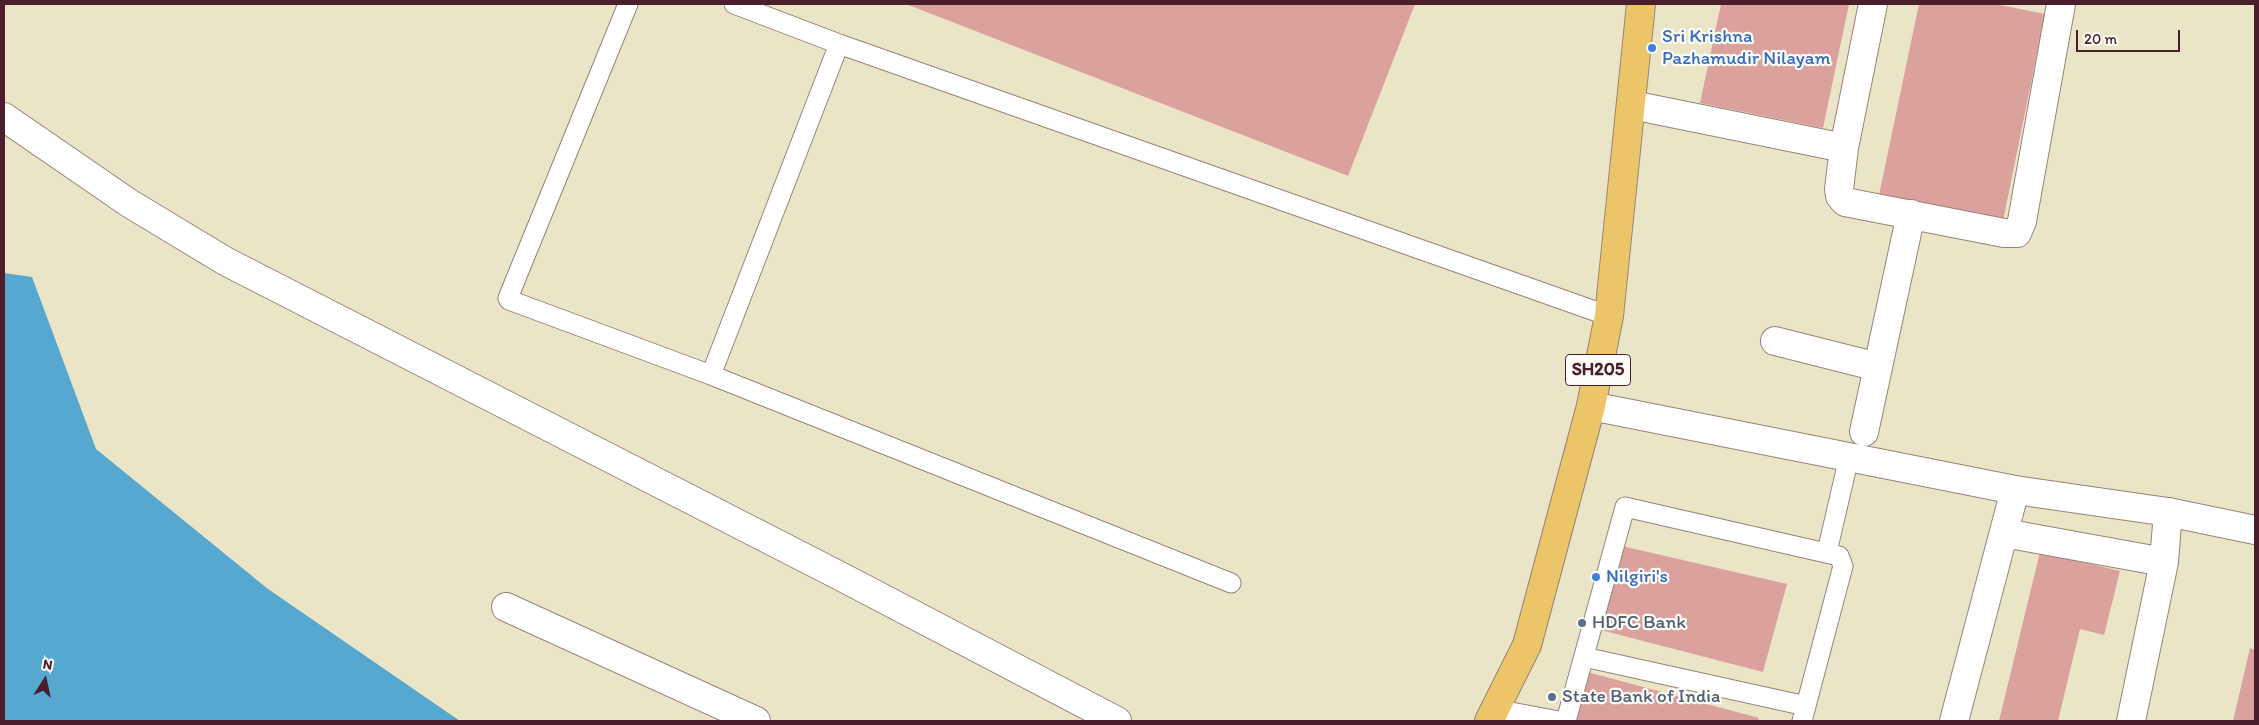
<!DOCTYPE html>
<html>
<head>
<meta charset="utf-8">
<style>
	body { margin:0 }
	#map { position:relative; width:2259px; height:725px; overflow:hidden; background:#ebe5c7; font-family:Itim,sans-serif }
	canvas { display:block }
	.frame { position:absolute; inset:0; border:5px solid #4a1f2b; pointer-events:none }
	.north { position:absolute; left:20px; top:655px; width:50px; height:50px; -webkit-text-stroke:4px #fdfcf7; paint-order:stroke; rotate:10deg; font-size:14px; font-weight:700; line-height:20px; text-align:center; color:#4a1f2b }
	.north::after { content:''; display:block; margin:auto; width:18px; height:22px; background:#4a1f2b; clip-path:polygon(50% 0,100% 100%,50% 72%,0 100%) }
	.scale { position:absolute; left:2076px; top:30px; width:104px; height:22px; box-sizing:border-box; border:2px solid #4a1f2b; border-top:0; padding-left:6px; font-size:15px; line-height:18px; white-space:nowrap; color:#4a1f2b; -webkit-text-stroke:4px #fdfcf7; paint-order:stroke }
</style>
</head>
<body>
<div id="map">
<canvas width="2259" height="725"></canvas>
<div class="frame"></div>
<div class="north">N</div>
<div class="scale">20 m</div>
</div>
<script>
const c = document.querySelector('canvas').getContext('2d');
c.lineJoin = 'round';
function fillPath(path, color) { c.fillStyle = color; c.fill(path, 'evenodd'); }
function stroke(path, color, width, dash) { c.strokeStyle = color; c.lineWidth = width; c.lineCap = dash ? 'butt' : 'round'; c.setLineDash(dash || []); c.stroke(path); }
function write(font, color, halo, rows, align = 'center') {
  c.font = font + ' Itim,sans-serif'; c.lineWidth = 4.5; c.setLineDash([]); c.textBaseline = 'middle'; c.strokeStyle = halo; c.fillStyle = color; for (const [text, x, y, turn = 0] of rows) {
    c.save(); c.translate(x, y); c.rotate((+turn || 0) * Math.PI / 180); c.textAlign = isNaN(turn) ? turn : align; if (halo) c.strokeText(text, 0, 0); c.fillText(text, 0, 0); c.restore();
  }
}
fillPath(new Path2D(`
	M4,273L32,277L96,449L268,589L460,721H4Z`), '#56a8d1');
fillPath(new Path2D(`
	M906,4H1415L1348,176Z
	M1721,4H1849L1823,128L1700,103Z
	M1919,4H1995L2045,14L2002,226L1878,200Z
	M1613,544L1787,584L1763,672L1593,628Z
	M2040,552L2120,571L2104,635L2080,629L2058,721H1999Z
	M2250,648L2255,650V721H2233Z
	M1580,670L1759,718L1758,721H1568Z`), '#daa19d');
const service = new Path2D(`
	M628,4L508,298L509,300L711,375L1231,583
	M734,4L839,44L1609,316
	M711,375L839,44
	M1827,552L1849,457
	M1584,657L1806,706
	M1495,709L1559,721
	M1566,721L1625,507L1839,556L1843,566L1802,721`);
const minor = new Path2D(`
	M1632,105L1844,148L1839,189L1840,196L1845,202L2004,233H2017L2022,221L2061,4
	M4,117L129,203L225,261L840,576L1117,721
	M1844,148L1873,4
	M1775,341L1878,367
	M1864,432L1911,214
	M2004,533L2164,562
	M506,607L756,721
	M1954,721L2015,490
	M2131,721L2164,562L2168,512`);
const tertiary = new Path2D(`
	M1591,406L2015,490L2168,512L2255,530`);
const primary = new Path2D(`
	M1489,721L1527,645L1591,406L1609,316L1641,4`);
stroke(service, '#9a8279', 21);
stroke(minor, '#9a8279', 30);
stroke(tertiary, '#9a8279', 30);
stroke(primary, '#9a8279', 30);
stroke(service, '#fff', 19);
stroke(minor, '#fff', 28);
stroke(tertiary, '#fff', 28);
stroke(primary, '#edc569', 28);
for (const [x, y, r, color] of [
	[1652,48,5,"#3f7fe0"],
	[1596,577,5,"#3f7fe0"],
	[1582,623,5,"#5c6f8a"],
	[1552,697,5,"#5c6f8a"]
]) { const dot = new Path2D(); dot.arc(x, y, r, 0, 2 * Math.PI); c.fillStyle = color; c.fill(dot); stroke(dot, '#fdfcf7', 2); }
for (const [x, y, w] of [
	[1598,370,65]
]) { const box = new Path2D(); box.roundRect(x - w / 2, y - 15.5, w, 31, 4); c.fillStyle = '#fdfcf7'; c.fill(box); stroke(box, '#4a1f2b', 1); }
write('bold 18px', '#4a1f2b', null, [
	["SH205",1598,370]
]);
write('19px', '#366cbe', '#fdfcf7', [
	["Sri Krishna",1662,37],
	["Pazhamudir Nilayam",1662,59],
	["Nilgiri's",1606,577]
], 'left');
write('19px', '#4e5e75', '#fdfcf7', [
	["HDFC Bank",1592,623],
	["State Bank of India",1562,697]
], 'left');
</script>
</body>
</html>
